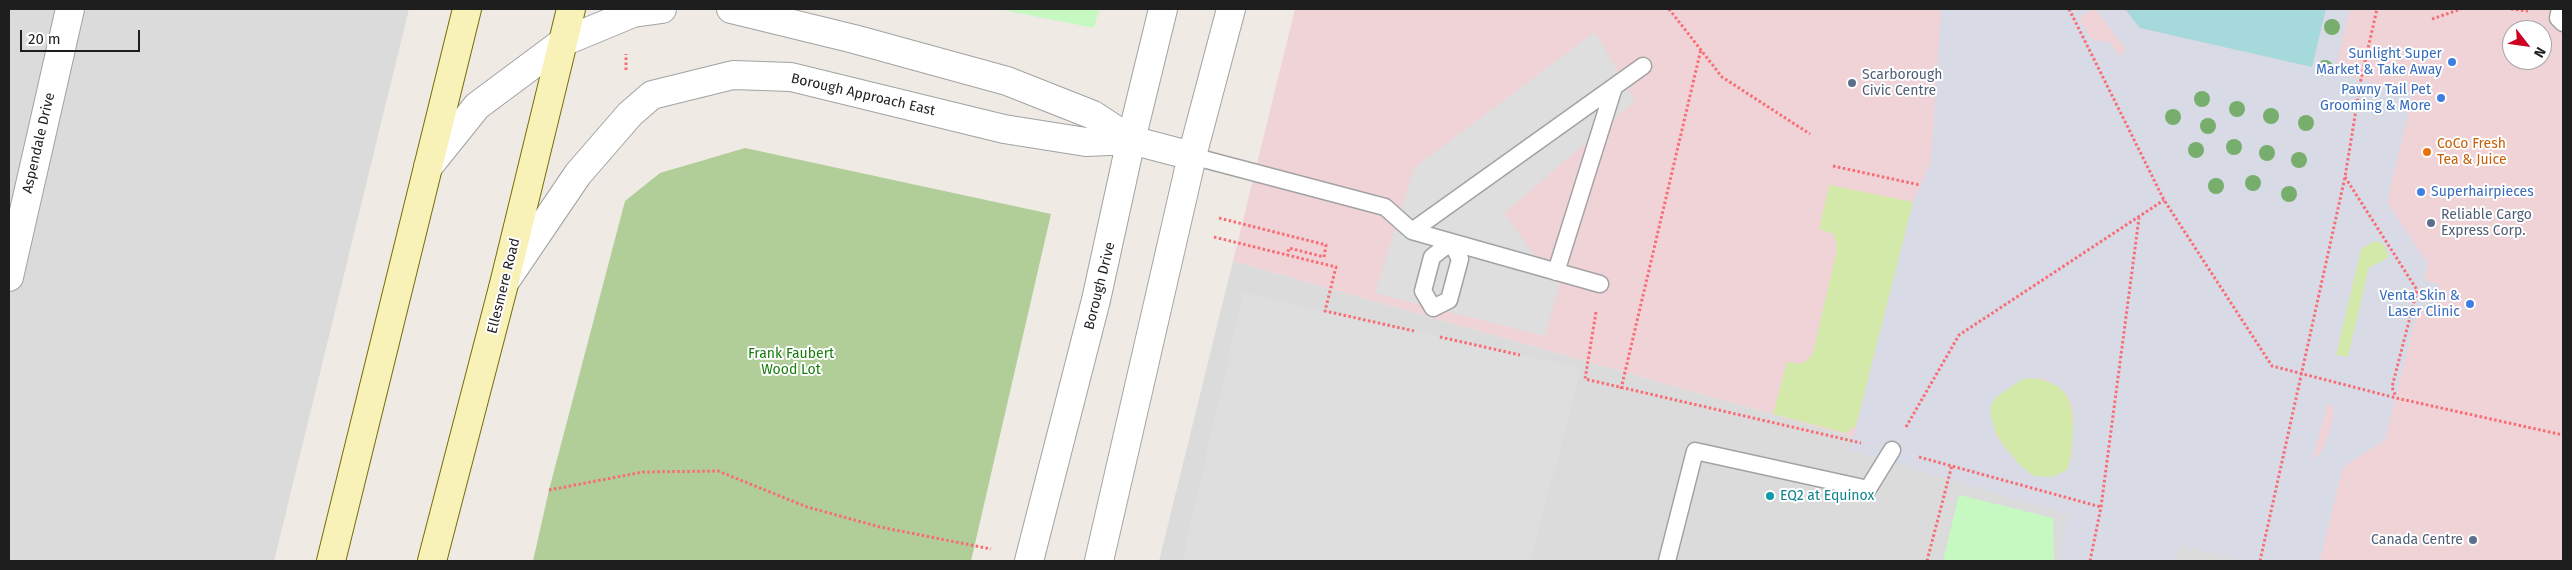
<!DOCTYPE html>
<html>
<head>
<meta charset="utf-8">
<style>
	body { margin:0 }
	#map { position:relative; width:2572px; height:570px; overflow:hidden; background:#efeae4; font-family:"Fira Sans",sans-serif }
	canvas { display:block }
	.frame { position:absolute; inset:0; border:10px solid #1e1e1e; pointer-events:none }
	.north { position:absolute; left:2502px; top:20px; width:50px; height:50px; box-sizing:border-box; background:#fff; border:1px solid #a5a5a5; border-radius:50%; rotate:120deg; font-size:14px; font-weight:700; line-height:20px; text-align:center; color:#1e1e1e }
	.north::after { content:''; display:block; margin:auto; width:18px; height:22px; background:#cb0222; clip-path:polygon(50% 0,100% 100%,50% 72%,0 100%) }
	.scale { position:absolute; left:20px; top:30px; width:120px; height:22px; box-sizing:border-box; border:2px solid #1e1e1e; border-top:0; padding-left:6px; font-size:15px; line-height:18px; white-space:nowrap; color:#1e1e1e; -webkit-text-stroke:4px #fff; paint-order:stroke }
</style>
</head>
<body>
<div id="map">
<canvas width="2572" height="570"></canvas>
<div class="frame"></div>
<div class="north">N</div>
<div class="scale">20 m</div>
</div>
<script>
const c = document.querySelector('canvas').getContext('2d');
c.lineJoin = 'round';
function fillPath(path, color) { c.fillStyle = color; c.fill(path, 'evenodd'); }
function stroke(path, color, width, dash) { c.strokeStyle = color; c.lineWidth = width; c.lineCap = dash ? 'butt' : 'round'; c.setLineDash(dash || []); c.stroke(path); }
function write(font, color, halo, rows, align = 'center') {
  c.font = font + ' "Fira Sans",sans-serif'; c.lineWidth = 4; c.setLineDash([]); c.textBaseline = 'middle'; c.strokeStyle = halo; c.fillStyle = color; for (const [text, x, y, turn = 0] of rows) {
    c.save(); c.translate(x, y); c.rotate((+turn || 0) * Math.PI / 180); c.textAlign = isNaN(turn) ? turn : align; if (halo) c.strokeText(text, 0, 0); c.fillText(text, 0, 0); c.restore();
  }
}
fillPath(new Path2D(`
	M9,9H409L274,561H9Z
	M1233,261L1952,465L2254,561H1159Z`), '#dcdbdb');
fillPath(new Path2D(`
	M1295,9H2563V561H2254L1952,465L1233,261ZM2512,30H2542V60H2512Z`), '#f0d3d7');
fillPath(new Path2D(`
	M1829,185L1913,202L1856,426L1846,433L1773,414L1787,362C1798,365 1807,364 1813,353L1837,249L1834,234L1819,229Z
	M2375,241L2384,244L2390,257L2369,268L2348,357L2336,355L2361,249Z
	M2023,378C2061,378 2074,393 2073,431C2072,445 2072,457 2067,470C2058,475 2045,481 2034,476C2016,469 1985,426 1991,406C1995,393 2012,386 2023,378Z`), '#d3e9aa');
fillPath(new Path2D(`
	M745,148L1051,214L971,561H533L549,490L625,201L660,173Z`), '#b1ce99');
fillPath(new Path2D(`
	M998,9H1099L1094,28Z
	M1959,495L2053,518L2054,561H1943Z`), '#c6f9c1');
fillPath(new Path2D(`
	M1595,32L1635,101L1504,213L1536,257L1566,262L1545,336L1375,293L1414,168Z
	M1243,293L1581,368L1531,561H1182Z`), '#dedede');
fillPath(new Path2D(`
	M1941,9H2093L2079,18L2092,40L2109,42L2119,56L2126,49L2095,9H2125L2140,28L2312,67L2326,9H2350L2335,72L2413,94L2387,202L2428,264L2424,280L2439,284L2438,288L2443,298L2417,314L2385,440L2343,467L2320,561H2244L2180,546L2176,561H2060L2067,514L1850,451L1913,202L1931,162ZM2375,241L2384,244L2389,257L2369,268L2348,357L2336,355L2361,249ZM2042,378L2060,388L2070,399L2074,414L2072,456L2067,470L2054,477L2034,476L2020,465L1995,435L1990,408L1996,397L2023,379ZM2328,403L2333,406V416L2329,433L2321,452L2312,461Z`), '#d8dae5');
fillPath(new Path2D(`
	M2125,9H2326L2312,67L2140,28Z`), '#a5d9dc');
const service = new Path2D(`
	M2560,9L2558,18L2563,23
	M1192,156L1385,207L1412,231L1600,284
	M1412,231L1643,66
	M1451,242L1460,259L1449,300L1433,308L1423,291L1432,257Z
	M1556,272L1614,87
	M1667,561L1695,451L1868,489L1892,450`);
const minor = new Path2D(`
	M9,277L70,9`);
const tertiary = new Path2D(`
	M731,9L854,39L1007,81L1093,115L1131,140
	M428,167L477,106L563,42L633,13L662,9
	M506,280L578,174L630,114L652,95L733,75L791,77L1004,129L1086,142L1131,140L1192,156
	M1029,561L1096,300L1131,140L1163,9
	M1099,561L1192,156L1231,9`);
const secondary = new Path2D(`
	M331,561L467,9
	M432,561L505,280L571,9`);
stroke(service, '#a2a2a2', 19);
stroke(minor, '#a2a2a2', 30);
stroke(tertiary, '#a2a2a2', 30);
stroke(secondary, '#756e06', 30);
stroke(new Path2D(`
	M1669,9L1722,77L1810,134
	M2069,9L2164,200L2272,366L2396,398L2563,435
	M2511,9L2528,11
	M2432,19L2461,9
	M626,70V54
	M1833,166L1920,185
	M2345,177L2417,290L2392,387L2396,397
	M1219,218L1326,245L1324,257L1289,248L1287,255
	M1214,237L1336,267L1325,311L1414,331
	M1596,312L1585,379L1861,443
	M1440,337L1520,355
	M1621,389L1701,49
	M1906,427L1959,335L2164,200
	M1919,457L2101,507
	M549,490L643,472L718,471L807,507L880,527L991,549
	M1927,561L1952,465
	M2090,561L2101,507L2139,218
	M2260,561L2345,177L2361,79L2377,9`), '#f96c74', 3, [2.5, 2.5]);
stroke(service, '#fff', 16);
stroke(minor, '#fff', 28);
stroke(tertiary, '#fff', 28);
stroke(secondary, '#f9f2b8', 28);
c.fillStyle = '#77ae6d';
for (const [x, y] of [
	[2332,27],
	[2325,68],
	[2202,99],
	[2237,109],
	[2271,116],
	[2173,117],
	[2306,123],
	[2208,126],
	[2234,147],
	[2196,150],
	[2267,153],
	[2299,160],
	[2253,183],
	[2216,186],
	[2289,194]
]) { c.beginPath(); c.arc(x, y, 8, 0, 2 * Math.PI); c.fill(); }
for (const [x, y, r, color] of [
	[2452,62,5,"#3f7fe0"],
	[1852,83,5,"#5c6f8a"],
	[2441,98,5,"#3f7fe0"],
	[2427,152,5,"#e8710a"],
	[2421,192,5,"#3f7fe0"],
	[2431,223,5,"#5c6f8a"],
	[2470,304,5,"#3f7fe0"],
	[1770,496,5,"#0f9aa8"],
	[2473,540,5,"#5c6f8a"]
]) { const dot = new Path2D(); dot.arc(x, y, r, 0, 2 * Math.PI); c.fillStyle = color; c.fill(dot); stroke(dot, '#fff', 2); }
write('14px', '#366cbe', '#fff', [
	["Sunlight Super",2442,54],
	["Market & Take Away",2442,70],
	["Pawny Tail Pet",2431,90],
	["Grooming & More",2431,106],
	["Superhairpieces",2431,192,"left"],
	["Venta Skin &",2460,296],
	["Laser Clinic",2460,312]
], 'right');
write('14px', '#4e5e75', '#fff', [
	["Scarborough",1862,75],
	["Civic Centre",1862,91],
	["Reliable Cargo",2441,215],
	["Express Corp.",2441,231],
	["Canada Centre",2463,540,"right"]
], 'left');
write('14px', '#1e1e1e', '#fff', [
	["Borough Approach East",863,95,13],
	["Aspendale Drive",39,143,-77],
	["Ellesmere Road",504,286,-76],
	["Borough Drive",1100,286,-76]
]);
write('14px', '#c56008', '#fff', [
	["CoCo Fresh",2437,144],
	["Tea & Juice",2437,160]
], 'left');
write('14px', '#157c0c', '#fff', [
	["Frank Faubert",791,354],
	["Wood Lot",791,370]
]);
write('14px', '#0d838f', '#fff', [
	["EQ2 at Equinox",1780,496]
], 'left');
</script>
</body>
</html>
